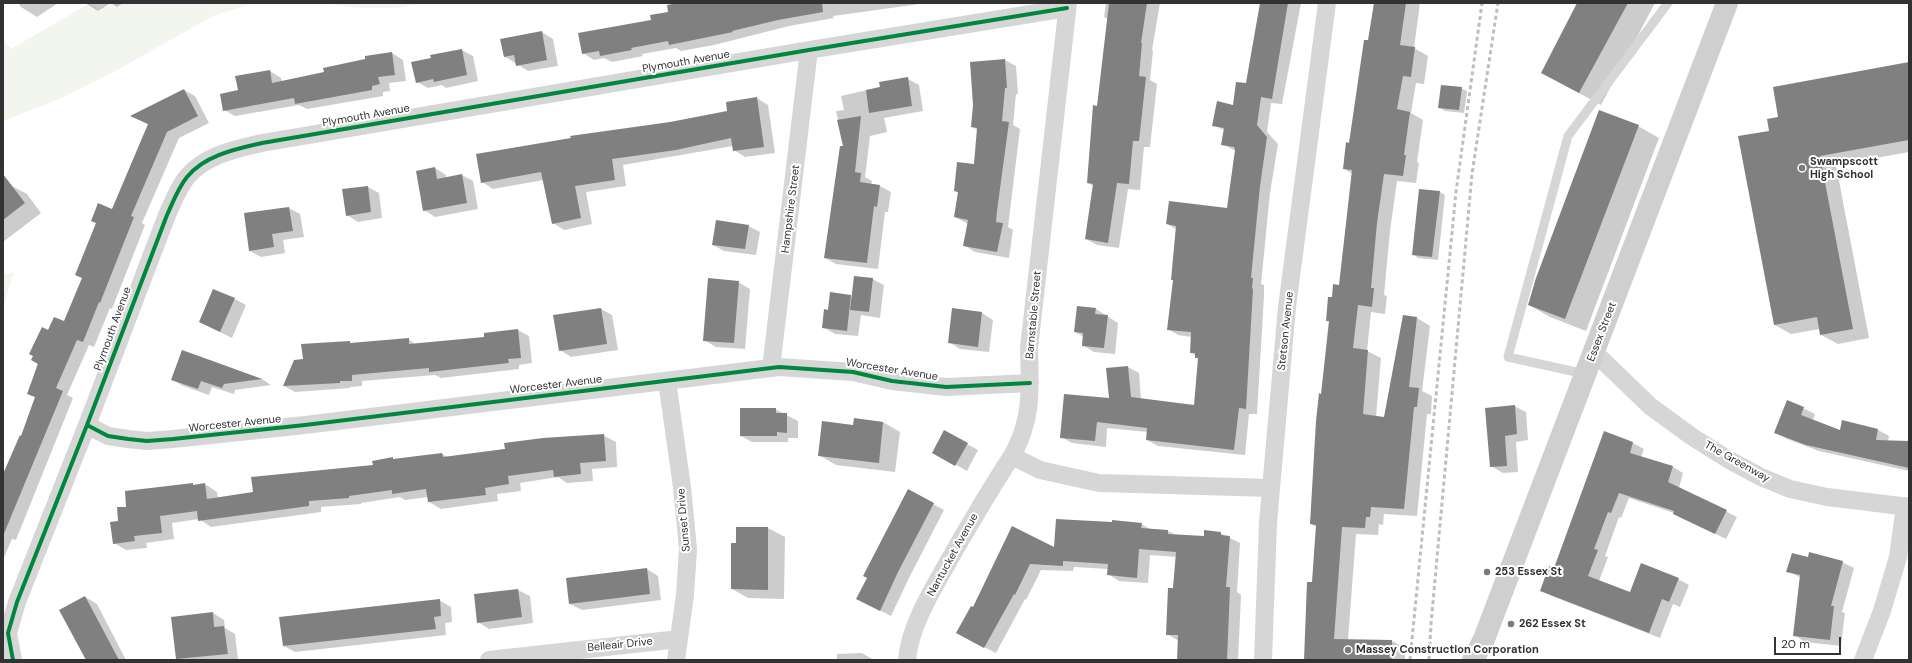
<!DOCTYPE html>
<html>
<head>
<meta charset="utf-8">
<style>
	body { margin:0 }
	#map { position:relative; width:1912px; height:663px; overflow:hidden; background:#fff; font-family:"DM Sans",sans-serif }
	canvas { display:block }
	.frame { position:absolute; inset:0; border:4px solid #323232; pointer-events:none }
	.scale { position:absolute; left:1774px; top:637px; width:67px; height:18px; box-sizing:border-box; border:2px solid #323232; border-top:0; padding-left:5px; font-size:12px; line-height:14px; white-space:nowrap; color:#323232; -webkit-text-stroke:3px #fff; paint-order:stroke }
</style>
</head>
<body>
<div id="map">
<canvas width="1912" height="663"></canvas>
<div class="frame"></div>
<div class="scale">20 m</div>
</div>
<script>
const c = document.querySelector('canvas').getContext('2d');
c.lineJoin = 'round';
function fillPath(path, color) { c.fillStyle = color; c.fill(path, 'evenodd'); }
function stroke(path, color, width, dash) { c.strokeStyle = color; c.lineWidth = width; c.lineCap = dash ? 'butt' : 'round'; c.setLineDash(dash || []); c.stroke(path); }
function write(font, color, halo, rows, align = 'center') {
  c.font = font + ' "DM Sans",sans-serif'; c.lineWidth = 4; c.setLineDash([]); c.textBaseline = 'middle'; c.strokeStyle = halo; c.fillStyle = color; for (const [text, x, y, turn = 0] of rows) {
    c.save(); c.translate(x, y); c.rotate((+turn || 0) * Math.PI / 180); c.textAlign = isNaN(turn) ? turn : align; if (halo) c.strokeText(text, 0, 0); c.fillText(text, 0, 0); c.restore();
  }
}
fillPath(new Path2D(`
	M90,3H93L98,10L107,3H254L213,16L112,73L57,100L3,121V41L4,40L11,49Z
	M320,3H426L396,8H359Z
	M14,272L3,308V275Z`), '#f3f6ee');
fillPath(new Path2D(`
	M18,3H58L37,17L21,7Z
	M85,3H110L98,11Z
	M111,3H123L117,7Z
	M686,3H927L833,16L834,18L789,26L714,45L681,51L676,48L642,54L643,56L612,62L604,58L594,60L583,53L653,21Z
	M1106,3H1160L1152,50L1153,51L1150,80L1157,84L1150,147H1144L1140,190L1128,189L1119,248L1097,245L1086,239L1094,186L1088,183L1108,19L1104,17Z
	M1261,3H1301L1282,104L1271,103L1267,132L1278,144L1270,193L1261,284L1264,285V296L1257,414H1249L1245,455L1158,446L1147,440L1148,432L1107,428L1106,447L1072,443L1061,437L1110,399L1107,369L1128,367L1139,373L1141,399L1195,407L1199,359L1191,352L1192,337L1178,335L1168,329L1174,280H1172L1176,229L1167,224L1228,209L1236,151L1222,144L1225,131L1214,125L1233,106L1246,84Z
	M1374,3H1420L1414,48L1428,56L1424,84L1416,83L1411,113L1423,120L1417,162L1419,163L1416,183L1397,181L1390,231L1384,295L1387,296L1385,314L1371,312L1367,351L1381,358L1376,417L1385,418L1417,318L1430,326L1422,391L1432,396L1431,414H1427L1417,516L1384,514L1383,525L1379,524L1378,535L1356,534L1348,640L1392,641L1405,648V660H1306L1317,527L1311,524L1330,322L1327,321L1333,298L1340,286L1353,174L1344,169L1369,41Z
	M1578,3H1655L1601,105L1564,85Z
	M542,32L553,39L558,66L528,71L504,56Z
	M462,50L473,56L478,81L446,88L442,85L428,88L417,82L432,59Z
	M392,53L403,60L406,81L389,83L390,91L383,92V96L307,109L299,105L235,116L224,110L239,91L270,71L281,78L282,82L325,73Z
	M1005,60L1016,66L1018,94H1016L1013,125L1020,129L1008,227L1013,230L1009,258L975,252L964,245L968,224L955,217L959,193L955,191L974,165L978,130L972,127Z
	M1909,63V152L1836,165L1869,338L1838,344L1821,335L1820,329L1791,334L1775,325L1770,132L1780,118Z
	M908,79L919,85L923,111L884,118L887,132L870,136L865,177L872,181L871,185L880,186L891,192L888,212H885L878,269L836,264L825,258L844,147L836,111L844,110L841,96L881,87Z
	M1461,88L1467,91L1464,113L1445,111L1439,107Z
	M184,90L195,96L209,123L179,138L142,223L145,225L112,309L110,308L94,347L89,345L67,395L73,398L16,540L12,539L4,557L3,476L22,437L36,398L28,393L48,331L65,322L83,278L97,224L92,221L112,210L149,125L132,116Z
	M757,98L768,105L775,153L745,157L734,150L733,146L623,165L626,186L586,192L592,224L564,230L553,223L544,180L493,189L482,182L670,123L728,112Z
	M1638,126L1659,138L1586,331L1550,317L1529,305Z
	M435,168L446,175V178L462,175L473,181L478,209L435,217L424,210Z
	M10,185L27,194L41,213L3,242V190Z
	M368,187L379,193L382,218L358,222L347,215Z
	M1420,190L1440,192L1445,195L1438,260L1418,258L1413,254Z
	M289,208L300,214L304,237L283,240L285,253L261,257L250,251L245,213Z
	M748,226L760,232L756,255L724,251L713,245Z
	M872,279L884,285L880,318L861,315L858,336L835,334L823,327L829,311L831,294L853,297Z
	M738,282L750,289L745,349L716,347L704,340Z
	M235,299L246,305L232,338L200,322Z
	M601,309L612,315L618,350L571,357L560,350L554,316Z
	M1096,309L1118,323L1115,354L1094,352L1083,345L1084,337L1075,332Z
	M953,310L982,313L993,320L989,352L960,349L949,342Z
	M518,330L529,336L532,363L519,365V369L441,378L435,375L362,381V386L350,387V388L295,392L284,386L304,360L349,342L352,344L408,339L417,345L486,338Z
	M182,352L262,379L271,385L235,390L234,394L212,387L209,395L183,386L172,379Z
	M1788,401L1815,414L1813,420L1841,431L1843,421L1878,430L1889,436L1888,441L1909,442V471L1819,451L1787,439L1776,432Z
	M1514,406L1526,412L1528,440L1516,442L1518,472L1503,473L1491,466Z
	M775,409L798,421V438H788V442H752L741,436Z
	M855,419L883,422L900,432L895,472L836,465L819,455L854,426Z
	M945,432L978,450L967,471L933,452Z
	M1604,433L1633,443L1644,449L1641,457L1673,467L1683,473L1679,488L1737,517L1726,539L1685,519L1674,513L1629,498L1621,518L1619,517L1605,556L1608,557L1599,581L1630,593L1678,579L1689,585L1680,607L1673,604L1660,638L1552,596L1541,590L1555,570Z
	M603,435L616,442L617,467L592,469L593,481L567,483L558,477L520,483L521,491L497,494L498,501L441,509L429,502L428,497L405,500L400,497L361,503V504L321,507V512L211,527L199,519L172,523L174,539L146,543L147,548L126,550L114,543L119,522L128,507L192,484L196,486L205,484L217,492L218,498L254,493L374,466L392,459L395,460L442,454L448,457Z
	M933,504L944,510L909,578L891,616L857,599Z
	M1141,524L1152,530L1168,531L1176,535L1205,537L1220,533L1240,543L1237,592L1241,595L1238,660H1178L1179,641L1167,634L1177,557L1150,555L1148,583L1119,581L1108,574V569L1074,567L1073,571L1041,570L1026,600L1025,599L996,653L968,639L973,608L1012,527L1055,548Z
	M737,528H768L785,537L784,599L748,598L732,589Z
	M1809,558L1842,562L1854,568L1842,612L1845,613L1841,646L1805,642L1794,635L1801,578L1788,571Z
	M647,569L658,576L661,600L582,610L570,604Z
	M518,590L530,596L533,623L489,629L478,622L475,595Z
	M85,597L97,604L126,660H87Z
	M439,600L451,607L452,622L445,623L446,635L295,652L284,646Z
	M213,613L224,620L225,628L235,634L238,660L176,659Z
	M862,653L874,660H837V654Z`), '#0003');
fillPath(new Path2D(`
	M678,3H822L823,12L778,20L732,31L733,32L669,45L668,41L631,48L632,50L600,56L599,51L582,54L578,33L651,20L650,15L668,12L667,5Z
	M1109,3H1147L1141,43H1142L1139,76L1146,77L1139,141H1133L1129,184L1117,183L1108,243L1085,239L1093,184L1087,183L1093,105L1097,106Z
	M1260,3H1288L1272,99L1261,97L1257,125L1267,137L1260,186L1251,278H1253L1252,288L1253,289L1246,409L1239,408L1234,450L1146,440L1147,428L1097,422L1095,441L1060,438L1064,394L1109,398L1106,368L1128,366L1131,397L1194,405L1198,358H1195V353H1190L1191,332L1167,330L1173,280H1171L1176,226L1166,224L1169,201L1227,208L1235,150L1234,147L1221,145L1224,128L1212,126L1217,101L1233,105L1236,82L1246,83Z
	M1374,3H1406L1400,45L1415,47L1411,77L1403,76L1397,109L1410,112L1404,155H1406L1403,176L1384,174L1377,223L1371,288H1374L1372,307L1358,305L1353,348L1368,350L1363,414L1384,417L1403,315L1417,317L1409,387L1419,388L1417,407H1414L1404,509L1371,507L1370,517H1366L1365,528L1342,527L1334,639L1392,640V660H1304L1307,582H1312L1316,525L1310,524L1316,421L1319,393L1321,394L1329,321H1326L1328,297H1332L1333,284L1339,285L1352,170L1343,169L1346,142L1349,143L1364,40H1368Z
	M1577,3H1628L1579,93L1541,73Z
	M542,31L547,60L516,66L514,55L504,57L500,39Z
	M462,49L467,75L434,82L433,79L416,83L411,62L431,58L430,55Z
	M392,52L395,75L378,77L380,84L372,86V90L295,104L294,98L223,111L220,94L238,90L235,76L270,70L272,83L324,72L323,68L365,59V56Z
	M1005,59L1007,88H1005L1002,121L1009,122L997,211L996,222L1003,223L997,252L963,246L968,220L954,217L958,192L954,191L957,162L974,164L977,128L971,127L973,105L970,62Z
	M1909,62V140L1820,156L1853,329L1820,335L1817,317L1774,325L1738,136L1769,131L1767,119L1778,117L1773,87Z
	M908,77L912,106L869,113L866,90L880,87L879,82Z
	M1441,85L1462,87L1459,110L1438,108Z
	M184,89L198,116L167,132L131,216L134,217L100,303L99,302L83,342L77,340L56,388L63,391L3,536V474L20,435L21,436L35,397L27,394L38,364L31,360L33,356L29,354L42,327L48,330L54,317L64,321L82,278L75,275L96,223L91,221L98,203L112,209L148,124L130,116Z
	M757,97L764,147L733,151L731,138L676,150L612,159L615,180L575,186L581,218L552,224L541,172L481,183L476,154L571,138L570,136L670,122L727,111L726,102Z
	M1599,110L1639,125L1565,319L1528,305L1536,278Z
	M861,116L855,172L861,173L860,182L880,185L877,207L874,206L867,263L824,258L840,146H843L837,120Z
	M435,167L437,179L462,174L467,203L423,211L416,171Z
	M3,174L25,203L3,220Z
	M368,186L371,212L346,216L342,189Z
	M1419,189L1440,191L1432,257L1412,255Z
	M289,207L293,231L272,234L274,247L249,251L244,213Z
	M716,220L749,225L745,249L712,245Z
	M854,276L873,278L869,312L850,310Z
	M708,278L739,281L734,343L703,341Z
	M213,289L235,298L220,332L199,322Z
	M830,292L851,295L847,331L822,328L824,309L828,310Z
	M1077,306L1096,308L1095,314L1108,315L1104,348L1082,346L1083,333L1074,332Z
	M601,308L607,344L559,351L553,315Z
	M952,308L982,312L978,347L948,343Z
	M518,329L521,358L508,359L509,363L429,372V368L352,375V381H340V383L283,386L294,360L303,359L301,344L350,341V343L409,338V344L484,337V333Z
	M182,350L221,364L262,379L224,384L222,388L201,381L198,389L171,380Z
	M1787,400L1804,407L1801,415L1840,430L1842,420L1878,429L1876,440L1909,441V468L1806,445L1774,433Z
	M1515,405L1517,434L1505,436L1507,466L1490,467L1485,408Z
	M740,408H776V413H787V433L777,432V436H740Z
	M854,418L883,422L879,463L818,456L822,421L853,425Z
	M944,430L968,443L955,466L932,453Z
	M1604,431L1633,442L1630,453L1673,466L1668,482L1727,510L1715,534L1673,514L1674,511L1619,493L1611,513L1608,512L1594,549L1598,550L1588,576L1630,592L1641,563L1679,578L1669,602L1662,599L1649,633L1540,591L1549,566L1554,568Z
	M604,434L606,461L580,463L581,474L554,477L553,470L508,476L509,484L485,488L486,495L428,502L426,489L392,494V490L349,496V498L309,501V506L198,521L197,511L160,516L162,533L134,536L135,541L113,544L110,522L118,521L117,507H126L125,491L193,483V485L205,483L207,499L253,492L251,477L373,465L372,461L393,457V459L442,453L443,457L505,449L504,443L543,438Z
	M908,489L934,503L898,572L880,611L856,599L867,578L863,576Z
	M1056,519L1112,522V520L1142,523L1141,528L1168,530V534L1204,536V530L1221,532V535L1230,536L1226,587H1230L1227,660H1177L1178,635H1166L1168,588H1173L1176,552L1139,549L1137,578L1107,575L1108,564L1063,561V566L1030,564L1015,595L1014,594L984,648L956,633L971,606L973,607L1012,526L1054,547Z
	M736,527H768V590L731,589V543H736Z
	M1809,552L1843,561L1831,606H1834L1830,640L1793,636L1800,575L1786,572L1792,553L1808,557Z
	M647,568L650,594L569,604L566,578Z
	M518,589L522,617L477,623L474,594Z
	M85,596L119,660H86L59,610Z
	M440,599L441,616L434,617L436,629L283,646L279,617Z
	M213,612L214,627L224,626L228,654L176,659L171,617Z`), '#808080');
stroke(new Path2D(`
	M1585,374L1508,357L1568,136L1668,3`), '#d6d6d6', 9);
stroke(new Path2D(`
	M1068,3L1029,348C1030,390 1033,418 1012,456L1040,470L1099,483L1271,488
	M1595,353L1650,406L1691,436L1729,460L1761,477L1790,489L1827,497L1909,507
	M771,368L809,50
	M667,381L682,487L688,549L685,595L676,660
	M87,425L108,436L128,439L147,441L173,439L305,425L779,367L853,372L892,381L946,387L1030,383
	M13,660L8,633L17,602L87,425L167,215C173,202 178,188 187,177C205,155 236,149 262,143L809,50L1067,8
	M489,660L679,639
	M907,660C910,622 938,581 956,548C974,517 992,486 1012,456
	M1263,660L1268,523L1287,307L1327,3
	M1863,660L1882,611L1898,557L1905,506`), '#d6d6d6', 18);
stroke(new Path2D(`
	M1473,660L1484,639L1727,3`), '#cfcfcf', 22);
stroke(new Path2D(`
	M1410,660L1456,192L1482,3
	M1429,660L1431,624L1472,174L1498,3`), '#bebebe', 3, [4, 3]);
stroke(new Path2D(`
	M87,425L108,436L128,439L147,441L173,439L305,425L779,367L853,372L892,381L946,387L1030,383
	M13,660L8,633L17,602L87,425L167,215C173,202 178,188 187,177C205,155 236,149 262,143L809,50L1067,8`), '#00873e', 4);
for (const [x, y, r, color] of [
	[1802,168,4,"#7a7a7a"],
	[1487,572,4,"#7a7a7a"],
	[1511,624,4,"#7a7a7a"],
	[1348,650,4,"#7a7a7a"]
]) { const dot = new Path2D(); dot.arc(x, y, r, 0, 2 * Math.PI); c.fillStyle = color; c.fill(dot); stroke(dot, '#fff', 1.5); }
write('11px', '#323232', '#fff', [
	["Plymouth Avenue",686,62,-10],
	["Plymouth Avenue",366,116,-10],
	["Hampshire Street",791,209,-83],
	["Barnstable Street",1034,315,-85],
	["Plymouth Avenue",113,329,-70],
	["Stetson Avenue",1286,331,-84],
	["Essex Street",1602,332,-69],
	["Worcester Avenue",892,370,9],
	["Worcester Avenue",556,385,-7],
	["Worcester Avenue",235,424,-6],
	["The Greenway",1737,462,29],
	["Sunset Drive",684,520,-95],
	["Nantucket Avenue",953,555,-61],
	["Belleair Drive",620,645,-6]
]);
write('bold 11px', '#323232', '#fff', [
	["Swampscott",1810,162],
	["High School",1810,175],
	["253 Essex St",1495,572],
	["262 Essex St",1519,624],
	["Massey Construction Corporation",1356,650]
], 'left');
</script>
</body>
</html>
